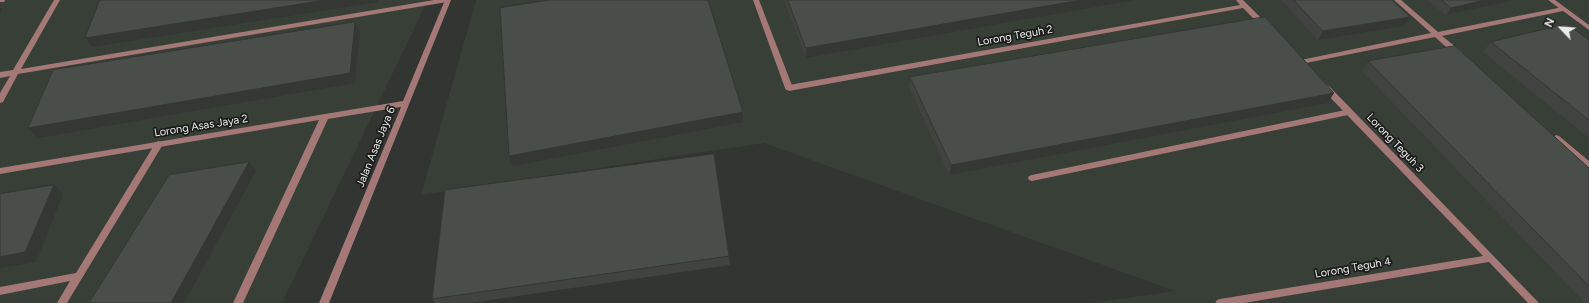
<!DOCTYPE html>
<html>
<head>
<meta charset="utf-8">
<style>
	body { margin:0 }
	#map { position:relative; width:1589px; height:303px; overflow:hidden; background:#323532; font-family:Figtree,sans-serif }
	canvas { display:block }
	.north { position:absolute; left:1541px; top:8px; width:40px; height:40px; -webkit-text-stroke:3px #1b1c1b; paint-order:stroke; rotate:295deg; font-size:11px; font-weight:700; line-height:16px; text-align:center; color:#eceeeb }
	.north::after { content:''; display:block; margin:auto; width:14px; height:18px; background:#eceeeb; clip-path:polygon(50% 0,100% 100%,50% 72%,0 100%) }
</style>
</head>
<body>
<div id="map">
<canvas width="1589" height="303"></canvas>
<div class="north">N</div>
</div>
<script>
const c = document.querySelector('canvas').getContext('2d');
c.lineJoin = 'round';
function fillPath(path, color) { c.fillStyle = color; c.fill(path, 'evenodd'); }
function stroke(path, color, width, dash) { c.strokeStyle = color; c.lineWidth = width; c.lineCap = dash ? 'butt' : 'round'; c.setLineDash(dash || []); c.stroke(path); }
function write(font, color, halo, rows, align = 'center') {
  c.font = font + ' Figtree,sans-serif'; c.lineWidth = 3.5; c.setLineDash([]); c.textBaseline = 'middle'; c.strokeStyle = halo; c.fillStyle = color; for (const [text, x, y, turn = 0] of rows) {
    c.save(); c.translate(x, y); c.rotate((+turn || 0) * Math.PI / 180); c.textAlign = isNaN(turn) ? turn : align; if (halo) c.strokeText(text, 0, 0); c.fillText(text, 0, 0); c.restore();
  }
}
fillPath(new Path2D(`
	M0,0H428L282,303H0Z
	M476,0H1589V303H1091L1175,291L764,143L421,195Z`), '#373f37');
fillPath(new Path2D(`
	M54,0H60L21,69L434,0H450L447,2L18,74L3,102L0,103V93L10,76L0,78V72L13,70Z
	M753,0H759L793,88L792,90H786L785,88Z
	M1394,0H1401L1438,32L1563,7L1566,9L1563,11L1442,36L1461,51L1462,53L1458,55H1455L1435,37L1301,64H1298L1297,62L1301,60L1431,33Z
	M1350,109L1354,112L1353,114L1032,181L1029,180L1028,178L1029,176L1032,175Z
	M1556,135L1559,136L1589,161V169L1586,168L1553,140L1552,138Z
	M159,141L163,144L162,146L67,303H57L70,281L0,295V287L76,273L156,142Z`), '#a37876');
fillPath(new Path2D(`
	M0,0H5L4,2H0Z
	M445,0H451L329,303H319L401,107L328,119L243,303H233L319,120L0,174V168L403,101Z
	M1236,0H1243L1266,23L1267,25L1266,27H1262L1243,8L789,91L785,88L789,85L1240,5Z
	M1548,0H1555L1589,25V30Z
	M1326,85L1329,86L1539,303H1528L1489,262L1244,303H1215L1217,300L1220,299L1483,256L1323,90L1322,88L1323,86Z`), '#a37876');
fillPath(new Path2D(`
	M784,0H1135L806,58Z
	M1281,0H1392L1404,26L1318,40Z
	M1427,0H1514L1446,15Z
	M1589,40V138L1483,52L1491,42Z
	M1368,61L1589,168V303H1585L1362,71Z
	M910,77L1328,103L949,175L909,87Z
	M729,256L730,265L470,303H435L432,299Z`), '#404340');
fillPath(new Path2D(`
	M326,0H378V2L92,47L85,38Z
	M1081,0H1135L806,58V48Z
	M1485,0H1514L1446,15L1451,8Z
	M0,7L2,10L0,14Z
	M1410,17L1404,26L1318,40L1323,31Z
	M355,22L360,32L355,83L38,138L28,128Z
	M1334,93L1328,103L949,175L951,165Z
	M743,112V122L513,166L509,156Z
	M249,162L256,171L184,303H171Z
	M54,185L63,194L36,262L0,268V257Z`), '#343734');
const building = new Path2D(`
	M100,0H326L85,38Z
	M549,0H708L743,112L509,156L500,8Z
	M788,0H1081L806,48Z
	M1294,0H1392L1410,17L1323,31Z
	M1442,0H1485L1451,8Z
	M1265,17L1334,93L951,165L910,77Z
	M355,22L350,73L28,128L53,70Z
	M1567,24L1589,40V120L1491,42Z
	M1455,46L1589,168V286L1368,61Z
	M714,154L729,256L432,299L445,190Z
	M249,162L171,303H89L169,175Z
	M54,185L25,252L0,257V194Z`);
fillPath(building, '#4a4e4a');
stroke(building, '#343734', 1);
write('11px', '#eceeeb', '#1b1c1b', [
	["Lorong Teguh 2",1015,36,-10],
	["Lorong Asas Jaya 2",201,126,-9],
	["Lorong Teguh 3",1395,143,46],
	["Jalan Asas Jaya 6",376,147,-68],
	["Lorong Teguh 4",1353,268,-10]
]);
</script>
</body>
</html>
